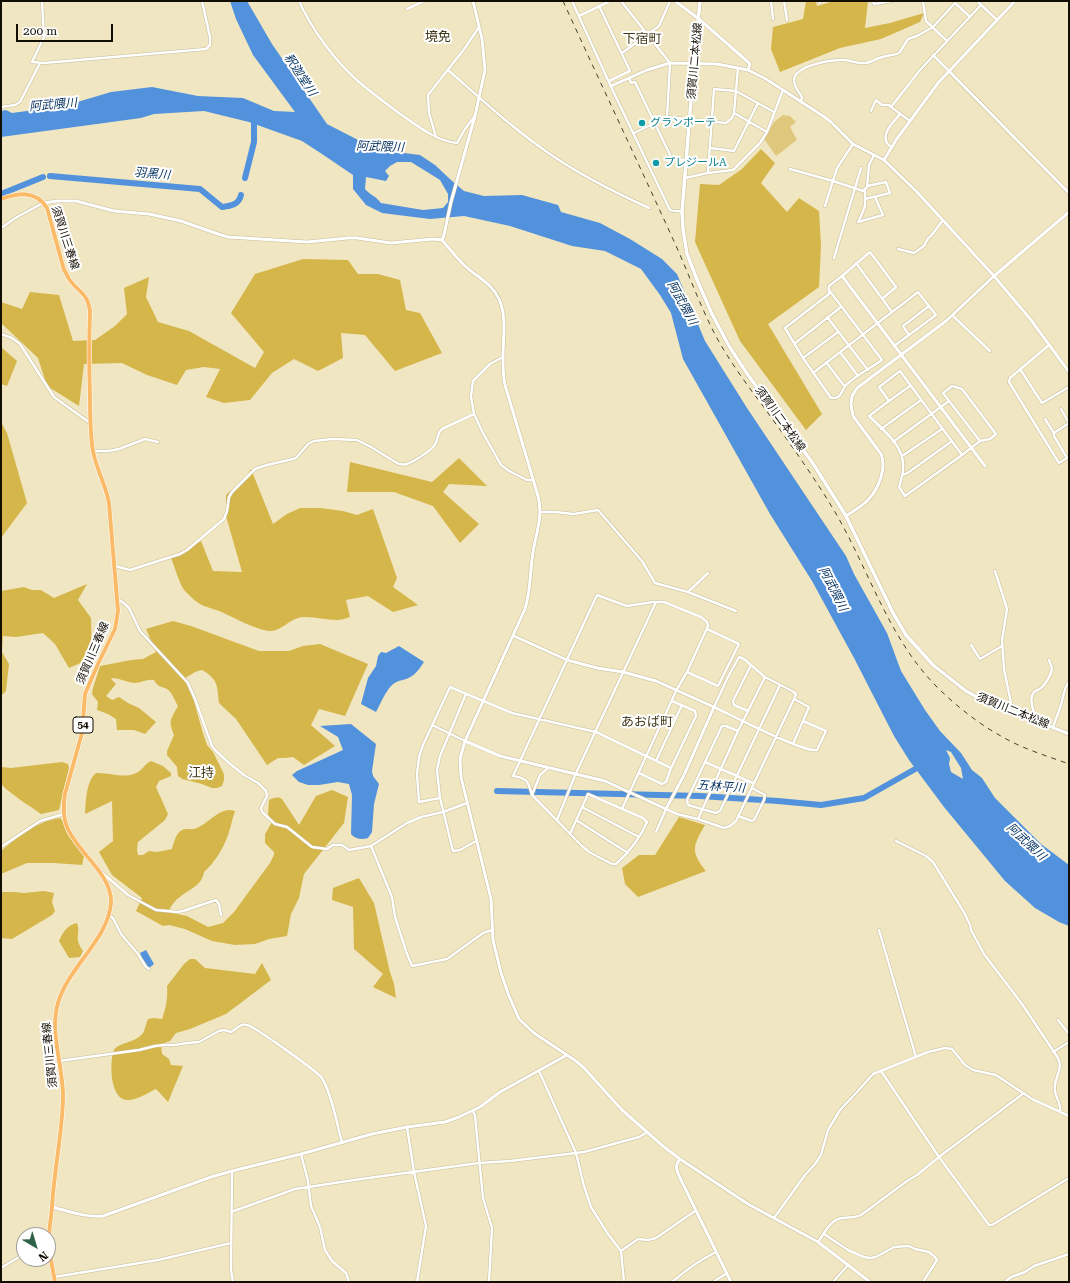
<!DOCTYPE html>
<html>
<head>
<meta charset="utf-8">
<style>
	body { margin:0 }
	#map { position:relative; width:1070px; height:1283px; overflow:hidden; background:#f1e6c2; font-family:"Roboto Serif",serif }
	canvas { display:block }
	.frame { position:absolute; inset:0; border:2px solid #120e03; pointer-events:none }
	.north { position:absolute; left:16px; top:1227px; width:40px; height:40px; box-sizing:border-box; background:#fff; border:1px solid #a09f9a; border-radius:50%; rotate:142deg; font-size:11px; font-weight:700; line-height:16px; text-align:center; color:#120e03 }
	.north::after { content:''; display:block; margin:auto; width:14px; height:18px; background:#2d6248; clip-path:polygon(50% 0,100% 100%,50% 72%,0 100%) }
	.scale { position:absolute; left:16px; top:24px; width:97px; height:18px; box-sizing:border-box; border:2px solid #120e03; border-top:0; padding-left:5px; font-size:12px; line-height:14px; white-space:nowrap; color:#120e03; -webkit-text-stroke:3px #fff; paint-order:stroke }
</style>
</head>
<body>
<div id="map">
<canvas width="1070" height="1283"></canvas>
<div class="frame"></div>
<div class="north">N</div>
<div class="scale">200 m</div>
</div>
<script>
const c = document.querySelector('canvas').getContext('2d');
c.lineJoin = 'round';
function fillPath(path, color) { c.fillStyle = color; c.fill(path, 'evenodd'); }
function stroke(path, color, width, dash) { c.strokeStyle = color; c.lineWidth = width; c.lineCap = dash ? 'butt' : 'round'; c.setLineDash(dash || []); c.stroke(path); }
function write(font, color, halo, rows, align = 'center') {
  c.font = font + ' "Roboto Serif","Noto Sans JP",serif'; c.lineWidth = 4; c.setLineDash([]); c.textBaseline = 'middle'; c.strokeStyle = halo; c.fillStyle = color; for (const [text, x, y, turn = 0] of rows) {
    c.save(); c.translate(x, y); c.rotate((+turn || 0) * Math.PI / 180); c.textAlign = isNaN(turn) ? turn : align; if (halo) c.strokeText(text, 0, 0); c.fillText(text, 0, 0); c.restore();
  }
}
fillPath(new Path2D(`
	M783,115L790,116L796,122L790,127L797,140C789,145 784,151 776,156L764,139L774,122Z`), '#dfc87e');
fillPath(new Path2D(`
	M806,1H816L817,6L834,1H868L865,28L890,23L924,13L920,22L881,39L840,48L780,72L771,49L773,27L803,19Z
	M761,149L775,163L761,183L787,212L799,198L819,211L821,245L819,287L768,324L822,414L806,430L740,341L695,242L700,184L719,185L742,169Z
	M303,259L348,260L358,274H378L400,280L406,310L420,313L442,353L395,371L365,335L341,333L343,358L318,371L294,359L272,373L250,400L224,403L206,397L220,369L204,367L186,370L177,385L147,375L122,363L84,364L79,406L47,386L38,358L1,323V302L22,309L30,292L59,295L73,341L95,340L115,326L127,314L124,288L149,277L146,297L158,322L189,331L255,368L264,352L231,313L255,274Z
	M1,347L17,361L7,386L1,384Z
	M1,422L7,433L27,503L1,538Z
	M459,458L487,486L449,484L443,492L479,524L460,543L433,506L394,492H347L350,462L432,482Z
	M251,469L273,524L287,514L300,508H320L343,511L357,515L373,509L397,578L393,587L418,605L393,612L368,596L346,600L350,617C336,624 319,616 303,617C290,618 282,631 270,631C258,631 231,616 219,611C214,609 209,608 204,606C197,603 191,597 185,591C179,584 175,567 171,558L201,541L213,571L242,572L226,516V495L247,476Z
	M87,584L78,600L91,618L92,658L69,668L55,644L43,633L16,637L3,636L2,652L9,664L6,691L1,696V591L24,587L32,590H41L54,598Z
	M173,621L191,626L259,651H289L303,646L320,644L368,664L345,716L319,709L311,725L335,746L304,765L293,757L285,758H278L267,765L236,719L219,703C217,686 219,680 202,670C195,671 190,675 184,679L194,701L202,730L207,745L213,752L224,774V780L222,786L217,788H212L202,784L182,779L178,776L177,767L167,755V751L174,735C168,720 171,719 178,706C175,701 172,692 167,689C160,686 158,687 154,680C146,679 142,683 134,683C127,682 121,679 113,678L111,679L116,684L106,696L112,700L119,697L128,703L139,708L156,722L145,734L134,730H117L116,719L108,714L97,710L98,702L92,694L93,688L100,666L131,660L143,659L156,652L146,629Z
	M151,761L163,766L171,773V776L159,781L156,787L168,814L165,820L138,842L137,850L138,855H143L149,851L157,852L172,849C174,842 176,833 182,830C186,828 190,830 194,829C208,825 220,805 235,811C232,819 231,827 228,835C223,849 215,862 204,872C202,886 189,889 180,897C175,900 172,905 169,910L172,913L187,916L208,927L223,923L234,912L270,863L274,855V852L265,843V834L272,822L268,814L269,800C274,798 277,796 282,799L299,825L316,796L332,790L348,797L344,823L304,874L299,898L291,914L287,936L269,939L255,944L235,945L212,941L185,929L169,925L163,926L136,911L142,898L112,875L99,852L113,841L112,801L85,814C86,801 86,781 96,773C110,772 125,780 138,772C143,769 145,764 151,761Z
	M62,762L68,764L69,768L59,810L41,814C33,808 4,790 1,783C0,779 1,772 1,767L11,768Z
	M679,817L705,825C693,846 690,851 706,871L638,897L625,884L622,868L639,855H655Z
	M60,818L62,820L68,835L84,856L82,865L54,863H27L1,874V851C18,837 37,821 60,818Z
	M359,878L374,903L390,972L394,984L396,998L373,987L383,974L354,949L353,907L332,900L333,888Z
	M44,891L54,893L52,902L55,911L52,915L12,939L1,938V892H14L24,893Z
	M77,923C80,932 77,934 78,941C79,945 81,948 83,951L80,957L69,958L59,941C63,932 67,925 77,923Z
	M190,959H195L205,968L255,974L262,963L271,980L226,1014L190,1029L176,1033L170,1041L161,1044L162,1054L169,1059L171,1065L183,1066L168,1102L156,1089C147,1093 138,1100 128,1100C110,1101 109,1062 114,1050C119,1042 136,1043 143,1033C145,1030 146,1023 148,1019L154,1018L162,1019C166,1008 168,997 167,986L184,964Z`), '#d5b64a');
fillPath(new Path2D(`
	M230,1H247L272,44L327,124L362,142L377,152L404,153L420,155L435,165L451,180L464,191L484,196L522,195L558,205L561,212L600,223L630,239L662,259L677,274L705,341L747,408L846,556L854,574L887,633L901,671L925,710L940,731L961,753L972,770L982,778L995,798L1041,844L1069,865V926L1059,922L1035,908L1005,881L944,807L909,760L894,736L854,658L812,581L770,514L683,359L671,313L660,295L641,269L605,251L572,246L510,226L464,216L430,219L382,213L366,205L353,189V175L325,156L302,141L249,122L204,111L154,114L141,118L1,137V111L6,110L12,113L64,106L111,92L152,87L198,96L243,98L274,111L295,112L253,55L236,19ZM397,162H411L440,180L448,194V202L443,208L423,210L381,203C376,196 370,195 365,189L366,177L386,181L389,176L385,171L390,166ZM946,750L951,752L961,768L963,779L951,772L949,764L950,758Z
	M399,646L424,662C421,666 417,673 412,676C405,681 399,679 392,685C385,692 381,703 376,712L361,704L368,678L376,666L378,656L381,652L386,653Z
	M351,724L376,744L372,771L373,776L379,784L374,804L372,832L368,838C362,840 355,839 351,834L352,795L349,784L338,782L319,785H308L299,782L292,775L297,771L343,750L338,737L320,726Z
	M146,950L154,964L149,968L143,960L140,953Z`), '#5292dc');
stroke(new Path2D(`
	M50,176L200,189L222,207C230,206 239,205 241,195
	M245,178L254,142V117
	M1,194L43,177
	M497,791L700,796L778,801L821,805L864,798L917,768L923,766`), '#5292dc', 6);
const minor = new Path2D(`
	M42,1L44,37L32,62L44,63L206,49L210,45V37L202,1
	M299,1C312,30 335,61 359,82C373,94 388,105 403,116C419,127 437,141 457,143L465,129L474,117
	M572,1L613,91L670,210C674,212 678,210 682,212
	M621,1L670,63L667,117L634,133
	M771,1L773,19
	M784,1L787,20
	M820,1V2
	M873,1L874,4L892,1
	M923,1L926,21L946,40
	M977,1L997,20
	M599,6L630,71L609,81
	M407,9L424,1
	M579,16L610,1
	M622,53L659,26L670,1
	M933,55L949,71
	M448,70C480,98 512,128 547,152C578,174 614,192 649,208
	M629,78L631,83L635,82L672,159L686,160
	M801,102L802,97C799,92 794,87 794,80C795,65 831,60 843,60C850,60 857,64 865,63C870,63 874,60 879,58C885,56 891,55 897,54L900,52L908,39L917,36L933,27L955,3L969,16
	M1,107L15,105L20,102L40,63
	M871,111L876,100L882,105H889L891,107
	M734,113L767,132
	M667,117L726,123L732,118L734,113L738,68
	M910,121L891,107L920,70L981,5
	M436,137L429,113L428,95L465,48L479,27
	M892,147C890,146 888,145 887,143C881,133 895,120 900,114
	M710,148L734,151L758,103
	M790,169L833,181L863,191L867,187L869,165L874,155
	M708,173L714,89L736,91L774,112
	M685,178L708,173L733,170L760,143L767,132L783,90
	M865,199L890,193L886,182L867,186
	M825,206L837,168L853,144
	M859,221L865,206V190
	M858,222L883,215L875,197
	M1,228L17,217L43,203
	M898,249L914,253L924,246L928,238L931,236L943,220
	M834,258L861,168
	M856,263L892,312
	M829,290L882,360C871,368 856,375 846,385C841,391 842,399 831,398L803,358L785,328L829,294V286L842,276L870,252L896,287L882,299
	M952,315L990,351
	M827,317L868,370
	M1,334L12,338L20,344L54,397L90,423
	M909,335L903,326L929,306
	M794,344L841,307
	M1049,345L1010,378L1009,382L1059,463L1067,458L1054,436V433L1069,423
	M840,352L858,376
	M503,357L490,364L473,381L471,396L474,414L483,433L501,465L509,471L527,480H533
	M803,358L838,332
	M826,362L845,387
	M1020,369L1042,403L1069,387
	M813,373L918,292L936,315L894,346
	M889,401L910,386
	M1061,409L1069,423
	M1045,419L1054,433
	M881,429L921,400
	M893,442L949,401
	M93,451H108L119,449L145,439L158,442
	M962,455L905,496L899,487C901,481 903,475 903,468C905,446 883,430 869,416L889,401L879,387L900,371L962,455L980,441L943,393L952,386L962,389L996,434L990,439L980,441
	M902,456L942,429
	M903,475L909,472L952,441
	M541,512H555L574,514L598,510L642,561L655,583L688,592L736,611
	M115,566L130,570L180,554L187,550L224,519L227,511L229,497L232,492L255,469L267,465L293,459L296,458L308,444L314,441L332,439L357,440L371,447L397,463C400,465 403,465 407,464C413,462 429,452 434,446C438,441 437,433 442,429L474,414
	M995,571L1007,609L1002,640L1004,669L1011,703L1008,710
	M688,592L708,573
	M118,599L125,604L129,608L140,631L188,683L195,699L208,735L212,746L216,751L229,763L244,775L258,783L266,791L267,796L261,808L262,812L275,824L287,827L312,847L327,849L333,845H342L349,850L371,846L407,823L421,817L443,812L467,803
	M971,645L980,659L1002,646
	M687,672L718,686L739,644L707,629
	M466,694L440,756L437,770L440,798L453,851L460,850L476,841
	M748,711L734,705L733,701L751,665
	M1035,721C1036,712 1029,705 1032,696C1033,690 1037,691 1041,688C1045,685 1051,675 1052,669C1052,667 1050,663 1049,660
	M432,725L465,741
	M1053,727L1061,705L1065,689L1069,681
	M738,731L726,726H722L687,800L688,805L716,813L720,811L780,685
	M793,744L803,721
	M656,761L682,705
	M705,762L753,783
	M548,768L540,775L532,795L536,799L582,846L589,852L612,864H616C629,852 640,839 647,822L643,818L588,794L570,834
	M639,773L662,784L666,782L671,768L696,716L695,711L672,701
	M532,795C528,782 528,778 513,776L597,595L627,606L653,602H664L701,617L707,622L708,626L687,672L676,691L622,809
	M440,798L419,802L417,774L419,757L423,745L450,687L512,713L596,732L671,768
	M582,807L639,837
	M738,816L752,821L754,820L764,800L765,795L752,788
	M698,819L738,731L765,677
	M557,820L576,773L656,602
	M576,820L628,853
	M656,832L666,809L677,814L698,819L724,828L730,826L736,821L794,699L796,694L794,692L765,677L744,659L739,657L728,677L714,707C731,715 803,753 817,750L826,731L803,721L809,707L794,699
	M896,841L926,856L933,862L965,914L970,925L971,930L984,954L1022,1004L1058,1058C1064,1070 1053,1078 1055,1090C1055,1098 1062,1104 1060,1112
	M371,846L392,897L395,917L407,954L412,966L447,959L483,933L492,930
	M1,847L40,821L64,814
	M99,870L128,895L156,910L177,912L183,911L216,900L219,904L221,915
	M109,915L113,918L121,934L138,954L146,967L149,969
	M879,930L916,1057
	M1058,1020L1069,1034
	M1053,1052L1069,1042
	M59,1061L139,1050L155,1046L164,1045H175L187,1043L199,1042L219,1031L224,1030L231,1032C237,1029 240,1023 247,1025C254,1026 318,1072 322,1078C332,1095 337,1124 342,1143
	M539,1071L576,1153L584,1186L591,1207L608,1234L621,1251L624,1282
	M881,1071L939,1157L989,1225H992L1069,1178
	M473,1111L475,1116L483,1198L492,1228L489,1282
	M407,1127L414,1172L426,1226L417,1282
	M301,1154L308,1181L311,1206L320,1227L325,1250L332,1261L346,1273L349,1282
	M232,1171L231,1270L233,1282
	M231,1212L295,1189L361,1179L479,1163L510,1161L584,1152L639,1137L648,1132
	M774,1218L805,1175L815,1164L821,1155L828,1130L840,1110L857,1092L873,1074L928,1052L945,1048L952,1049L965,1065L973,1070L996,1075L1032,1099L1069,1116
	M824,1234L848,1250L864,1257L870,1258L876,1257L894,1247L909,1246L915,1249L929,1252L935,1257L937,1260L923,1282
	M818,1242C825,1233 829,1220 842,1218C849,1217 855,1218 861,1215L907,1181L917,1175L939,1157L1024,1093
	M621,1251L638,1239L648,1240L656,1238L695,1211
	M1,1268L24,1254
	M54,1277L158,1260L231,1243
	M672,1282C686,1270 700,1260 716,1252
	M713,1282L727,1273
	M833,1282L848,1265
	M1005,1282L1011,1277L1025,1272L1034,1266L1069,1254`);
const tertiary = new Path2D(`
	M675,1L699,19L748,62L750,64L748,70
	M949,71L1069,193
	M611,86L647,70L670,63L717,64L748,70L766,79L823,116L831,122L853,144L884,160L917,192L994,276L1031,320L1069,372
	M884,160L896,140L938,83L1015,1
	M44,203L57,201H76L114,211L149,214L181,221L218,234L228,237L307,242L348,238H357L391,243L433,239L442,240C449,248 456,257 464,265C476,277 492,283 499,299C507,317 503,338 503,357C503,367 503,376 505,385L538,496C544,520 534,536 532,560C530,577 530,593 525,609L465,741L460,759L461,777L491,899L493,940L501,973L509,996L519,1019L534,1033L576,1061L584,1068L622,1110L664,1147L680,1159L748,1204L818,1242L870,1282
	M442,240L444,235L451,202L475,116L485,70L482,39L473,1
	M842,276L985,466
	M846,516C853,511 861,507 867,501C878,490 887,469 881,454L853,416L851,405L852,396L857,388L946,321L994,276L1069,212
	M465,741L500,756L605,781L666,809L684,775L714,707L656,681L623,672L597,668L567,660L514,636
	M680,1159C674,1166 677,1171 680,1178L731,1282
	M52,1207C68,1211 87,1218 103,1216L211,1177L232,1171L301,1154L372,1134L407,1127L445,1122L459,1117L480,1107L500,1092L567,1055`);
const secondary = new Path2D(`
	M700,1L694,63L682,212L683,229L687,254L698,282L712,314L729,346L748,375L812,462L846,516L893,613L906,635L933,665L966,691L977,697L1069,734`);
const primary = new Path2D(`
	M1,199C18,193 36,190 47,208L64,270C66,272 67,276 69,279C77,291 88,293 90,311C89,339 89,367 90,396C90,414 90,433 93,451C96,469 106,485 109,503L118,611L115,629L98,664L85,694L82,733L65,794C63,806 63,816 67,827C77,852 112,874 111,902C109,939 68,967 58,1003C49,1034 64,1067 63,1099C62,1135 54,1171 52,1207C51,1220 48,1233 49,1246C50,1258 53,1270 55,1282`);
stroke(minor, '#c7bc99', 3.5);
stroke(tertiary, '#c7bc99', 4);
stroke(secondary, '#c7bc99', 4.5);
stroke(primary, '#fff', 5);
stroke(minor, '#fff', 2.5);
stroke(tertiary, '#fff', 3);
stroke(secondary, '#fff', 3.5);
stroke(primary, '#faba68', 4);
stroke(new Path2D(`
	M563,1C599,80 636,158 672,237C688,271 700,307 718,340C731,363 747,385 763,406C788,441 813,475 835,512C869,570 888,637 936,686C958,708 984,728 1012,742C1030,751 1050,757 1069,764`), '#443f2e', 1, [5, 5]);
for (const [x, y, r, color] of [
	[642,123,4,"#0f9aa8"],
	[656,163,4,"#0f9aa8"]
]) { const dot = new Path2D(); dot.arc(x, y, r, 0, 2 * Math.PI); c.fillStyle = color; c.fill(dot); stroke(dot, '#fff', 1.5); }
for (const [x, y, w] of [
	[83,725,20]
]) { const box = new Path2D(); box.roundRect(x - w / 2, y - 8, w, 16, 3); c.fillStyle = '#fff'; c.fill(box); stroke(box, '#120e03', 1); }
write('bold 10px', '#120e03', null, [
	["54",83,725]
]);
write('11px', '#120e03', '#fff', [
	["須賀川二本松線",695,61,-85],
	["須賀川三春線",65,238,72],
	["須賀川二本松線",780,419,54],
	["須賀川三春線",93,653,-67],
	["須賀川二本松線",1013,711,22],
	["須賀川三春線",50,1055,-96]
]);
write('11px', '#0d838f', '#fff', [
	["グランポーテ",650,123],
	["プレジールA",664,163]
], 'left');
write('italic 12px', '#002e5d', '#fff', [
	["釈迦堂川",300,75,56],
	["阿武隈川",53,105,-5],
	["阿武隈川",380,147,2],
	["羽黒川",152,174,5],
	["阿武隈川",682,303,61],
	["阿武隈川",833,589,63],
	["五林平川",721,787,4],
	["阿武隈川",1026,842,43]
]);
write('13px', '#423819', '#fff', [
	["境免",438,37],
	["下宿町",642,39],
	["あおば町",647,722],
	["江持",201,773]
]);
</script>
</body>
</html>
